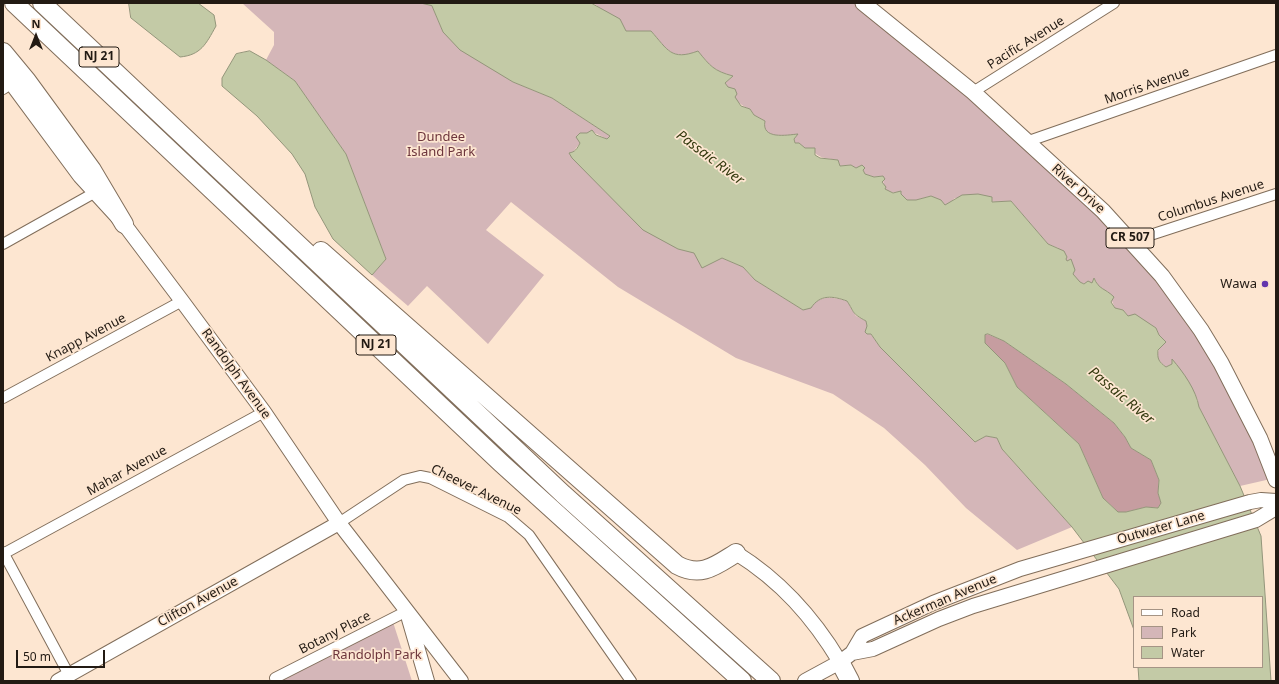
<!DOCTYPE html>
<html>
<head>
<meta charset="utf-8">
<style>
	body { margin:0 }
	#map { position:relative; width:1279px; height:684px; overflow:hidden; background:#fde6d1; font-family:"Noto Sans",sans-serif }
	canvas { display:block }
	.frame { position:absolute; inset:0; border:4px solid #221a13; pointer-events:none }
	.legend { position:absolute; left:1133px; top:596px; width:130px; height:72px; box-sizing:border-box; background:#fde6d1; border:1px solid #a59485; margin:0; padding:5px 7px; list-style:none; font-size:12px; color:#221a13 }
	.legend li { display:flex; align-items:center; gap:8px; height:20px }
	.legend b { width:20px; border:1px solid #a59485 }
	.north { position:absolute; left:16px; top:16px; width:40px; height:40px; -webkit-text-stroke:3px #fde6d1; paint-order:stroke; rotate:0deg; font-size:11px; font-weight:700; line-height:16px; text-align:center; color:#221a13 }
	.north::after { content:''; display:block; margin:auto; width:14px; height:18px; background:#221a13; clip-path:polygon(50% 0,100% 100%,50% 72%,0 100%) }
	.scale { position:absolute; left:16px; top:650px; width:89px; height:18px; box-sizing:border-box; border:2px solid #221a13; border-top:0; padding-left:5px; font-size:12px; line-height:14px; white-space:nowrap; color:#221a13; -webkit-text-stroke:3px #fde6d1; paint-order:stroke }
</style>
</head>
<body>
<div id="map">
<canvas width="1279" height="684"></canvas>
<div class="frame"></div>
<ul class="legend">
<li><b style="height:5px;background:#fff"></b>Road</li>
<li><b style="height:11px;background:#d4b6b8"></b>Park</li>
<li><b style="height:11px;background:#c3caa6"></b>Water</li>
</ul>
<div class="north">N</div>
<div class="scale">50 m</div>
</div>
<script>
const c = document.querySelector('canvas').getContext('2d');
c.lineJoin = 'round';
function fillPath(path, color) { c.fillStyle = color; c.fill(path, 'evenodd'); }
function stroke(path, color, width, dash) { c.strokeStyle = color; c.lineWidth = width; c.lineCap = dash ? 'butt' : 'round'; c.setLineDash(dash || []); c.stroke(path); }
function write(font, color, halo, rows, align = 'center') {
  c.font = font + ' "Noto Sans",sans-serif'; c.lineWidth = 3.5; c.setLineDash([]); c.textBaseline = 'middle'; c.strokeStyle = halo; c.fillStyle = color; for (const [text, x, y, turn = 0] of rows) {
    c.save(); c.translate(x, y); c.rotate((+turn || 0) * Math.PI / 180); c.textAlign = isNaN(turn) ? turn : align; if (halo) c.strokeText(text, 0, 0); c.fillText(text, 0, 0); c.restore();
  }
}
fillPath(new Path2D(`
	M242,3L428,4L432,6L443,32L513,82L552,98L610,136L607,139L593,132L580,143L573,152L569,153L678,249L722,258L743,267L755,280L803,310C820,297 826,295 847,301L856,316L866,321L870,333L880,347L975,442L986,436L997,438L1002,449L1072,527L1017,550L966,508L925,465L884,428L833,394L736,358L618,287L511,202L486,230L544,275L488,344L427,286L408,306L372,275L386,259L346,154L295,81L266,60L274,45V32Z
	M591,3H863L1132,241L1215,352L1275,478L1240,486L1199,407L1197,398L1172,360V364L1166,367C1156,360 1155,353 1163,344L1156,328L1128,316L1123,310L1115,308L1108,292C1098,288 1099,286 1094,278L1092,283C1073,286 1073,274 1071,259L1067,261L1058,248L1048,244L1011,201L996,202L955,198L949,204L945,205L931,196L916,200H907L899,192C882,195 885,186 882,176L874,177L865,174L863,170L854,167L851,165L840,166L838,160C826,158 817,159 812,148L805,149L799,143H795L794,139L797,135C786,135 761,140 765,121L754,115L750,109C737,105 732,94 725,83L733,76C714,71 710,66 698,51C671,61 668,50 651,31H626L596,5Z
	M392,619L412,681H276Z`), '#d4b6b8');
fillPath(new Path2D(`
	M987,334L1004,341L1066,384L1114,423L1125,437L1131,448L1151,460L1159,480L1158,493L1161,503L1158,508L1146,507L1126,512H1118L1103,498L1079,444L1017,387L1005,363L985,343V335Z`), '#c69da0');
const water = new Path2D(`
	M129,3H198L214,15L216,26C206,44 201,55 180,57L131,18Z
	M421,3H591L620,19L626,31H651C668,50 671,61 698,51C710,66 714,71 733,76L725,83L728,87L735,89L737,94L735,97L741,106L750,109L754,115L765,121C761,140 787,135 798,134L794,139L795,143H799L805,148H815V155L820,158L838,160L840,166L851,165L856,168L862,165L865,168L863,170L865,174L874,177L883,176L885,179L882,182L886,187L885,189L893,193L901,191V194L907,200H916L931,196L941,200L945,205L962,195L978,194L992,197V202L1011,201L1048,244L1064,251L1067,257L1066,259L1067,261L1071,259L1075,270L1073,274L1080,282L1084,284L1088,281L1092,283L1094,278C1099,290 1105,288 1114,297L1111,302L1115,308L1123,310L1128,316L1135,314L1156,328L1159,335L1166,342L1158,350C1157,359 1159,362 1166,367L1172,364V359C1184,373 1196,390 1199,407L1240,486L1261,536L1271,681H1139L1138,667H1262V597H1134V630L1119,589L1072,527L1002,449L997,438L986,436L975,442L880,347L871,334H867L865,332L867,326L866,321C851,313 855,313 847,301C833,296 820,294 811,308L803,310L755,280L743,267L722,258L702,268L694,253L678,249L643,230L572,158L569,153C575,152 577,149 580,143L576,137L580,133H587L592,130L596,135L607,139L610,136L552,98L513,82L460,50L443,32L432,6ZM988,334L1004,341L1066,384L1114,423L1125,437L1131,448L1151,460L1159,480L1158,493L1161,503L1158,508L1146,507L1126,512H1118L1103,498L1079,444L1017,387L1005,363L985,343V335Z
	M250,51L266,60L295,81L346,154L386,259L372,275L333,239L315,207L305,174L292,154L257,116L222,86V78L236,54Z`);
fillPath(water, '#c3caa6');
stroke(water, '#93957a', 1);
const street = new Path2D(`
	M3,89L12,83
	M973,92L1114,3
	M1026,142L1276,55
	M1132,241L1276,194
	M3,244L94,193
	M3,398L182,301
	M339,523L404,480L420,476L430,478L508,517L529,535L631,681
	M3,552L69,675
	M3,554L264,412
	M275,678L407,611`);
const secondary = new Path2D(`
	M3,72L80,176L124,224L182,301L264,412L339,523L461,681
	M736,553C781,581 813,617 840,662
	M409,619L427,681
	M852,653L873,649L939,619L973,606L1256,520L1276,508
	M58,681L339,523
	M805,681L840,662L852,653L862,636L933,603L1020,569L1250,502L1261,500L1276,501`);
const primary = new Path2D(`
	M863,3L973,92L1103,211L1162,276L1201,330L1221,363L1260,439L1276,480`);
const highway = new Path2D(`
	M14,3L501,463L742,681
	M42,3L563,494L771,681
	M3,52L27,81L92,170L124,224
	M321,251L677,565C701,578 715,566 736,553
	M840,662L850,681`);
stroke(street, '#816e5b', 12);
stroke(secondary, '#816e5b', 16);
stroke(primary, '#816e5b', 17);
stroke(highway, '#816e5b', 20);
stroke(street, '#fff', 10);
stroke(secondary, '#fff', 14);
stroke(primary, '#fff', 15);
stroke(highway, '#fff', 18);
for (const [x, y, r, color] of [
	[1265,284,4,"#6235ad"]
]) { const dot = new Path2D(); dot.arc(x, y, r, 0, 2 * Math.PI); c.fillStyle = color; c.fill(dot); stroke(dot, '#fde6d1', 1.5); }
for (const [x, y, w] of [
	[99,57,40],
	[1130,238,48],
	[376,345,40]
]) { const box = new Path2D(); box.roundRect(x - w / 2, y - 10, w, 20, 3); c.fillStyle = '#fde6d1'; c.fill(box); stroke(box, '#221a13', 1); }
write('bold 12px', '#221a13', null, [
	["NJ 21",99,57],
	["CR 507",1130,238],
	["NJ 21",376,345]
]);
write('13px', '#221a13', '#fde6d1', [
	["Pacific Avenue",1026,43,-32],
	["Morris Avenue",1147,86,-19],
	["River Drive",1078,189,42],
	["Columbus Avenue",1211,201,-18],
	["Knapp Avenue",86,338,-28],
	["Randolph Avenue",236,374,54],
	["Mahar Avenue",127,471,-29],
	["Cheever Avenue",476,490,26],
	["Outwater Lane",1161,528,-16],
	["Ackerman Avenue",945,600,-23],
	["Clifton Avenue",198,602,-29],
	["Botany Place",335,633,-27]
]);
write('13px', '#6d353c', '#fde6d1', [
	["Dundee",441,137],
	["Island Park",441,152],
	["Randolph Park",377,655]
]);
write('13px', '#221a13', '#fde6d1', [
	["Wawa",1257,284]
], 'right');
write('italic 14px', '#33390e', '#fde6d1', [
	["Passaic River",710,158,37],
	["Passaic River",1121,396,40]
]);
</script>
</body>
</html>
